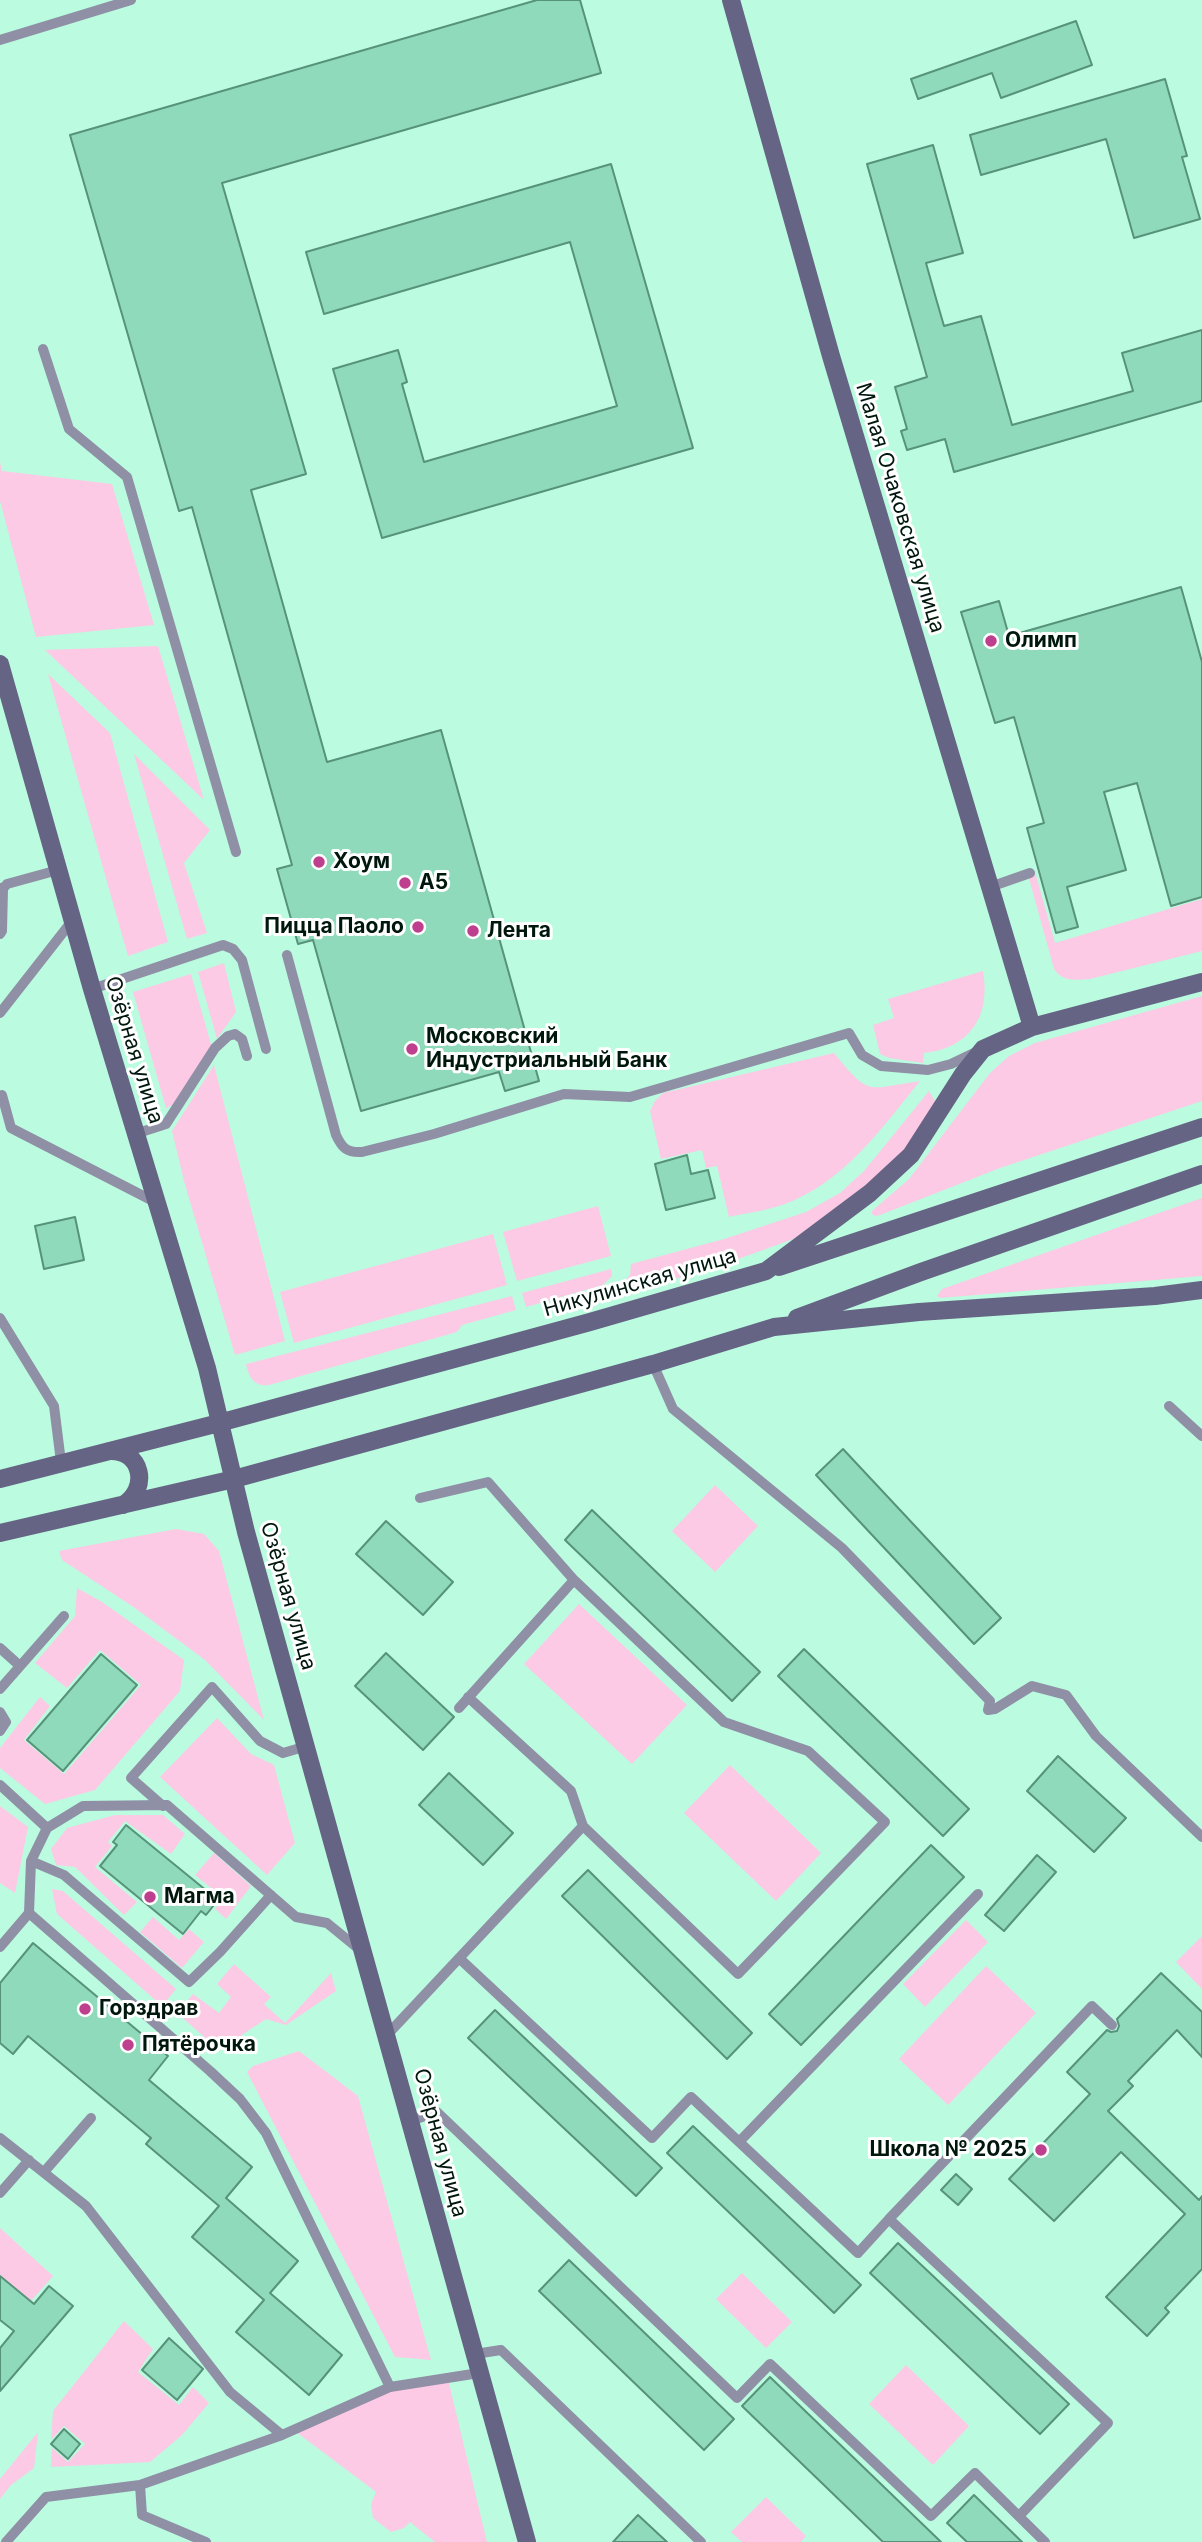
<!DOCTYPE html>
<html>
<head>
<meta charset="utf-8">
<style>
	body { margin:0 }
	canvas { display:block; background:#bbfbdf }
</style>
</head>
<body>
<canvas width="1202" height="2542"></canvas>
<script>
const c = document.querySelector('canvas').getContext('2d');
c.lineJoin = 'round';
function fillPath(path, color) { c.fillStyle = color; c.fill(path, 'evenodd'); }
function stroke(path, color, width, dash) { c.strokeStyle = color; c.lineWidth = width; c.lineCap = dash ? 'butt' : 'round'; c.setLineDash(dash || []); c.stroke(path); }
function write(font, color, halo, rows, align = 'center') {
  c.font = font + ' Inter,sans-serif'; c.lineWidth = 6; c.setLineDash([]); c.textBaseline = 'middle'; c.strokeStyle = halo; c.fillStyle = color; for (const [text, x, y, turn = 0] of rows) {
    c.save(); c.translate(x, y); c.rotate((+turn || 0) * Math.PI / 180); c.textAlign = isNaN(turn) ? turn : align; if (halo) c.strokeText(text, 0, 0); c.fillText(text, 0, 0); c.restore();
  }
}
fillPath(new Path2D(`
	M0,462L2,471L112,484L154,625L36,637L0,501Z
	M158,646L204,800L45,650Z
	M48,674L110,733L168,942L128,956Z
	M134,754L210,830L184,863L207,933L187,939Z
	M1035,872L1055,943L1202,899V951L1090,979C1075,980 1063,982 1054,969L1028,875Z
	M224,963L236,1012L217,1039L198,972Z
	M983,971C991,1016 970,1048 924,1053L923,1063L889,1058L880,1054L873,1025L894,1018L888,999Z
	M191,974L212,1048L175,1104L166,1108L133,992Z
	M1202,996V1101L1000,1168L880,1215L875,1216L872,1214V1211L909,1179L990,1073L1009,1056L1035,1043Z
	M834,1053C870,1097 866,1089 920,1081C881,1129 843,1184 782,1205C765,1211 746,1213 729,1217L717,1166L706,1168L702,1150L661,1159L650,1111L655,1101L663,1093Z
	M214,1065L285,1341L235,1355L184,1181L172,1131Z
	M929,1091L936,1103L929,1127L821,1229L716,1267L608,1298L630,1275L631,1264L724,1239L806,1212L840,1193L864,1171Z
	M1202,1198V1276L940,1298L937,1296L942,1289Z
	M598,1206L611,1256L517,1281L503,1232Z
	M493,1234L507,1285L294,1343L280,1292Z
	M611,1269L612,1276L603,1285L526,1307L522,1293Z
	M512,1296L516,1310L462,1325L457,1332L269,1385C254,1387 249,1377 246,1364Z
	M715,1485L758,1526L715,1572L672,1531Z
	M176,1529L204,1534L219,1551L264,1720L205,1660L135,1608L62,1560L59,1551Z
	M77,1588L102,1602L184,1660L180,1691L95,1790L45,1804L0,1768V1748L40,1697L50,1706L24,1740L64,1774L141,1685L100,1650L67,1688L35,1663L75,1616Z
	M579,1604L687,1705L632,1764L524,1664Z
	M217,1718L251,1754L274,1765L295,1843L267,1875L160,1777Z
	M730,1765L821,1853L776,1901L684,1813Z
	M0,1806L28,1827L15,1893L0,1883Z
	M115,1815H163L185,1834L171,1854L125,1821L108,1842L112,1846L95,1867L137,1902L124,1915L75,1867L56,1865L51,1849L67,1828Z
	M214,1853L251,1886L226,1919L215,1909L223,1898L195,1875Z
	M52,1889L63,1891L176,1989L162,2006L57,1914Z
	M153,1917L179,1940L189,1929L204,1942L182,1968L140,1932Z
	M966,1920L988,1942L925,2007L903,1984Z
	M1202,1936V1989L1176,1962Z
	M234,1964L271,1997L264,2004L285,2023L331,1973L336,1991L286,2025L266,2019L219,2050L177,2013L193,1994L219,2013L231,1997L217,1984Z
	M986,1966L1036,2013L948,2105L899,2059Z
	M299,2051L358,2096L431,2360L395,2357L247,2072L253,2066Z
	M0,2228L53,2276L31,2301L0,2276Z
	M742,2273L792,2322L766,2348L716,2299Z
	M124,2321L153,2349L138,2372L179,2405L193,2387L209,2403L182,2435L150,2462L51,2467L52,2448L68,2462L85,2444L64,2426L51,2440L53,2411Z
	M906,2365L969,2426L933,2465L869,2404Z
	M448,2379L487,2542H435L410,2522L404,2528L391,2532L373,2518L371,2504L376,2492L292,2429L390,2387Z
	M38,2432L34,2468L11,2485L0,2499V2479Z
	M766,2497L806,2536L801,2542H742L731,2532Z`), '#fdcae5');
const building = new Path2D(`
	M537,0H580L601,73L222,183L306,474L251,490L327,762L441,730L539,1081L505,1091L499,1072L361,1111L313,940L298,944L277,869L292,865L192,507L179,511L70,135Z
	M1076,21L1092,65L1001,98L992,73L918,99L911,79Z
	M1165,79L1187,156L1182,157L1200,219L1134,238L1106,139L981,175L970,135Z
	M933,145L963,253L926,263L935,295L944,326L981,316L1012,425L1133,391L1122,353L1202,330V401L954,472L945,439L907,450L901,431L907,429L895,387L927,377L867,164Z
	M611,164L693,448L382,538L333,369L398,350L407,382L402,384L424,462L617,406L570,242L324,314L306,252Z
	M1181,587L1202,662V897L1171,906L1137,783L1104,792L1126,870L1067,887L1078,927L1056,933L1027,828L1044,823L1014,717L995,723L961,612L999,601L1009,636Z
	M687,1155L691,1174L708,1170L715,1198L666,1210L655,1164Z
	M75,1217L84,1260L44,1269L35,1226Z
	M843,1449L1001,1618L974,1644L816,1475Z
	M592,1510L760,1672L732,1701L565,1540Z
	M386,1521L453,1582L423,1615L356,1554Z
	M804,1649L969,1809L943,1836L778,1676Z
	M386,1653L454,1717L423,1750L355,1686Z
	M101,1654L137,1685L63,1771L27,1740Z
	M1058,1756L1126,1818L1094,1852L1027,1791Z
	M449,1773L513,1833L483,1865L419,1805Z
	M126,1825L218,1900L206,1915L201,1911L183,1934L100,1866L117,1845L113,1842Z
	M931,1845L964,1877L801,2045L769,2014Z
	M1037,1855L1056,1872L1004,1931L985,1915Z
	M588,1870L752,2033L727,2059L562,1896Z
	M33,1943L168,2056L149,2080L252,2167L226,2198L298,2261L270,2293L342,2355L309,2395L236,2332L264,2300L192,2237L219,2206L146,2144L151,2138L28,2036L13,2054L0,2043V1983Z
	M1161,1973L1202,2012V2057L1177,2030L1128,2081L1133,2086L1108,2111L1199,2200L1202,2196V2269L1165,2308L1169,2312L1147,2336L1106,2297L1185,2214L1121,2152L1054,2221L1009,2179L1090,2094L1067,2072L1107,2030L1111,2032L1117,2031L1119,2026L1117,2019Z
	M495,2010L662,2168L636,2196L468,2038Z
	M693,2126L861,2285L834,2313L667,2153Z
	M956,2174L972,2189L958,2205L941,2190Z
	M898,2243L1069,2404L1040,2434L870,2273Z
	M569,2260L734,2419L704,2450L539,2291Z
	M0,2276L34,2304L49,2286L73,2306L0,2391V2348L14,2331L0,2320Z
	M169,2338L203,2369L177,2400L142,2370Z
	M770,2377L941,2542H883L742,2406Z
	M64,2429L80,2444L68,2459L51,2444Z
	M974,2495L1022,2542H967L947,2523Z
	M638,2515L667,2542H613Z`);
fillPath(building, '#8fdabb');
stroke(building, '#57937a', 2);
stroke(new Path2D(`
	M0,40L131,0
	M43,349L69,429L127,477L236,852
	M990,887L1030,873
	M0,892L7,884L58,870
	M0,934L2,931L3,889L1,888
	M287,955L336,1135C342,1148 347,1153 362,1152L434,1134L564,1094L630,1097L849,1033L862,1055L881,1066L928,1070L951,1064L976,1052
	M92,989L223,945L233,949L242,960L266,1049
	M0,1013L72,921
	M2,1095L11,1128L157,1203
	M135,1134L166,1124L215,1048L228,1036L235,1034L242,1039L247,1056
	M0,1318L54,1406L61,1462
	M653,1364L673,1409L842,1548L990,1701L988,1710L995,1709L1032,1686L1066,1695L1096,1736L1202,1837
	M1169,1406L1202,1436
	M420,1498L488,1482L574,1580L459,1708
	M0,1648L20,1666
	M0,1689L64,1616
	M468,1697L571,1791L583,1826L738,1974L885,1822L808,1751L724,1722L574,1580
	M0,1712L6,1722L0,1731
	M0,1785L47,1828L31,1861L29,1913L0,1947
	M163,1806L131,1778L212,1687L260,1741L283,1753L307,1746
	M47,1828L83,1806L167,1805L296,1917L327,1923L360,1950
	M31,1861L64,1875L189,1982L220,1952L271,1895
	M29,1913L210,2071L240,2099L266,2133L390,2387
	M459,1958L652,2138L691,2097L858,2253L889,2219L1108,2423L1019,2516
	M387,2035L583,1826
	M410,2121L437,2112L737,2398L770,2364L931,2516L975,2473L1045,2542
	M0,2138L86,2206L230,2392L282,2435
	M739,2142L978,1894
	M44,2172L91,2118
	M0,2193L29,2160
	M889,2219L1092,2006L1112,2025
	M475,2354L501,2350L701,2542
	M140,2485L142,2515L206,2542
	M6,2542L46,2497L140,2485L282,2435L390,2387L479,2373`), '#8f8fa6', 10);
stroke(new Path2D(`
	M731,0L831,356L1032,1027
	M0,664L92,989L207,1368L246,1532L527,2542
	M779,1267L1202,1127
	M797,1318L921,1272L1202,1174
	M109,1451C142,1449 150,1489 123,1505
	M0,1479L219,1423L590,1322L766,1271L870,1193L911,1155L963,1074L983,1049L1032,1027L1202,982
	M0,1533L234,1479L653,1364L774,1327L919,1312L1155,1296L1202,1290`), '#656484', 18);
for (const [x, y, r, color] of [
	[991,641,7,"#bd3f8e"],
	[319,862,7,"#bd3f8e"],
	[405,883,7,"#bd3f8e"],
	[418,927,7,"#bd3f8e"],
	[473,931,7,"#bd3f8e"],
	[412,1049,7,"#bd3f8e"],
	[150,1897,7,"#bd3f8e"],
	[85,2009,7,"#bd3f8e"],
	[128,2045,7,"#bd3f8e"],
	[1041,2150,7,"#bd3f8e"]
]) { const dot = new Path2D(); dot.arc(x, y, r, 0, 2 * Math.PI); c.fillStyle = color; c.fill(dot); stroke(dot, '#fff', 2.5); }
write('21px', '#00170e', '#fff', [
	["Малая Очаковская улица",900,508,73],
	["Озёрная улица",134,1050,73],
	["Никулинская улица",640,1283,-16],
	["Озёрная улица",288,1596,74],
	["Озёрная улица",440,2143,75]
]);
write('bold 21px', '#00170e', '#fff', [
	["Олимп",1005,641],
	["Хоум",333,862],
	["А5",419,883],
	["Пицца Паоло",404,927,"right"],
	["Лента",487,931],
	["Московский",426,1037],
	["Индустриальный Банк",426,1061],
	["Магма",164,1897],
	["Горздрав",99,2009],
	["Пятёрочка",142,2045],
	["Школа № 2025",1027,2150,"right"]
], 'left');
</script>
</body>
</html>
